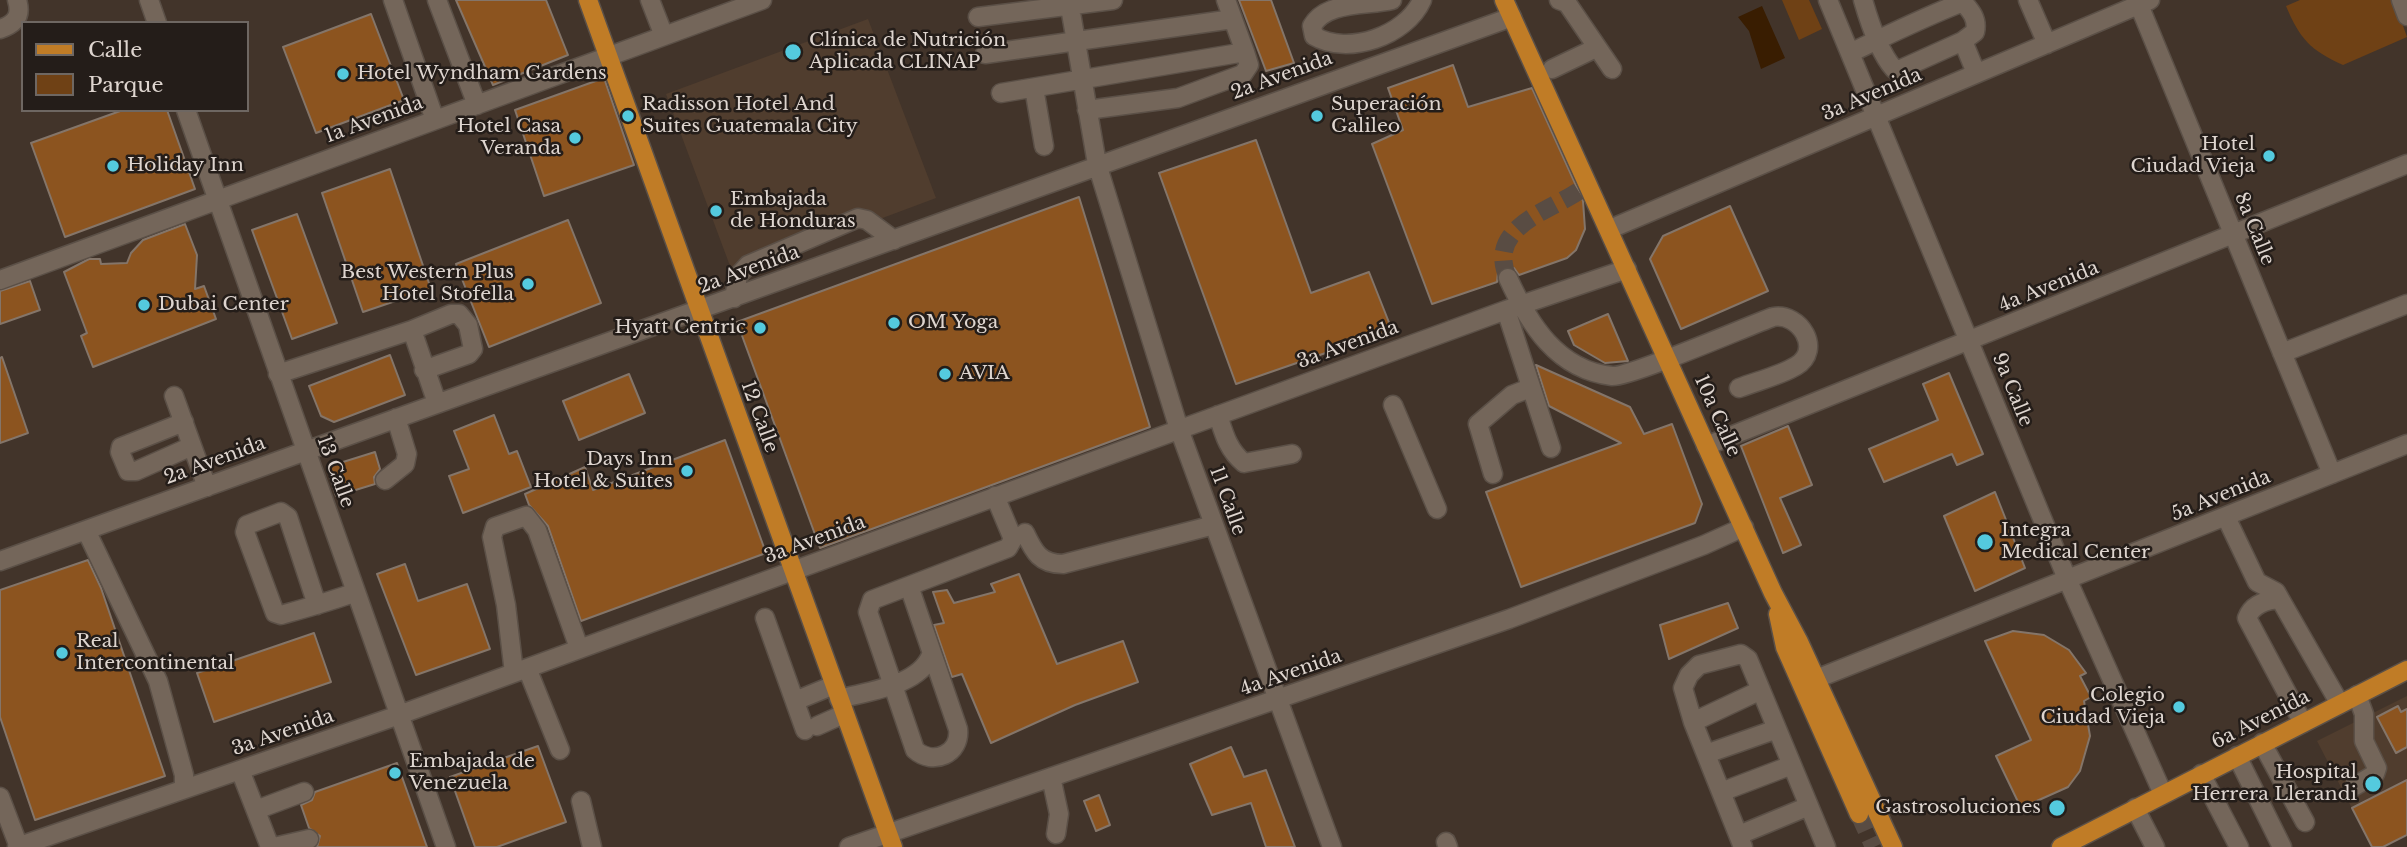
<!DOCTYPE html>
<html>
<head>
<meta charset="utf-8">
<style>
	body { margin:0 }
	#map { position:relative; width:2407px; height:847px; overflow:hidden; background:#42342a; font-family:"Libre Baskerville",serif }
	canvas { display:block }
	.legend { position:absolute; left:21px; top:21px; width:228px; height:91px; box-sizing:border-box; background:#241d19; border:2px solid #6e6762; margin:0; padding:9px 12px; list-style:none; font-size:21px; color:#ded5cf }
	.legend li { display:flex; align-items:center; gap:14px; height:35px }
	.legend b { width:35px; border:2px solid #6e6762 }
</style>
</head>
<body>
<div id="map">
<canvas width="2407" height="847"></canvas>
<ul class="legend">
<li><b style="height:9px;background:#c07c26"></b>Calle</li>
<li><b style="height:19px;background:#6f4115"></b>Parque</li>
</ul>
</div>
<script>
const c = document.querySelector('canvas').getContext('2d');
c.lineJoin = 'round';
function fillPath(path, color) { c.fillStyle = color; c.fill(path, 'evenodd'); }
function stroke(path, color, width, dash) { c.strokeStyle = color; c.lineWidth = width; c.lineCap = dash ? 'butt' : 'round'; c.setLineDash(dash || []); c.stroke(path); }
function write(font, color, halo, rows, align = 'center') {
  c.font = font + ' "Libre Baskerville",serif'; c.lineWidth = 5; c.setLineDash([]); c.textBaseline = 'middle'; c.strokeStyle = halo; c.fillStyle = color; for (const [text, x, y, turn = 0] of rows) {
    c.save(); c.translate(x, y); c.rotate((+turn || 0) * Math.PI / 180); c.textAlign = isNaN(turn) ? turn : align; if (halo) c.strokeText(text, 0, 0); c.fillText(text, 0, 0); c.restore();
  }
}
fillPath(new Path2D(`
	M868,19L936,198L733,274L666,94Z
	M2407,696V835L2383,847H2372L2317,741Z`), '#503d2e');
fillPath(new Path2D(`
	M1782,0H1809L1822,29L1799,40Z
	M2300,0H2394L2407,37L2343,65C2310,50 2300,39 2286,6Z`), '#6f4115');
fillPath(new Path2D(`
	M1762,6L1785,58L1761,69L1749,31L1738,17Z`), '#391d01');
const building = new Path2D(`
	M456,0H546L568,55L493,85Z
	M1239,0H1271L1294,63L1266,71Z
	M371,14L404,100L316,133L283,47Z
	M1453,65L1468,107L1532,88L1583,201L1585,229L1576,250L1567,258L1519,275L1514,268H1504L1498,272L1497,282L1432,304L1372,144L1403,130L1388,88Z
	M604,78L634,165L544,196L515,110Z
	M123,110H167L195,189L65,237L31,143Z
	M1256,140L1311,293L1369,272L1392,330L1236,384L1159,173Z
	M390,169L431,289L363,312L322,193Z
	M1079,197L1150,427L820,548L737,322Z
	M1730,206L1768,291L1681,329L1650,259L1663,236Z
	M297,214L337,323L292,339L252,230Z
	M568,220L601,303L489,347L456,264Z
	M185,224L197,255L195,289L204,286L216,319L93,367L81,336L87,333L64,272L89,259H100L101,264L127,263L131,253L143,240Z
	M30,281L40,310L0,324V291Z
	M1608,314L1628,361L1605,363L1574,345L1568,331Z
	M390,355L405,395L334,422L321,416L309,386Z
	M2,357L28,433L0,443V358Z
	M1536,365L1630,407L1644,434L1672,424L1702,504L1695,523L1521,587L1486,492L1621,443L1549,406Z
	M1949,373L1983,454L1957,465L1952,454L1884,482L1869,449L1938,420L1923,384Z
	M629,374L645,413L579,440L563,401Z
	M494,415L509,454L517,451L531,487L463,513L449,476L469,469L454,431Z
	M1788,426L1812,485L1780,498L1801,545L1783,553L1741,446Z
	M725,440L766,553L581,621L548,526L529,505L525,494L585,467L593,490Z
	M375,452L380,469L374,477L375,484L336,496L327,467Z
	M1995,492L2025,568L1975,591L1944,516Z
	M88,560L101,588L165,776L35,820L0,717V590Z
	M405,564L418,601L467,584L490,649L416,675L377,574Z
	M1019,574L1057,664L1123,641L1138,682L1075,705L991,743L962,674L952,677L934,625L944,623L933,592L947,590L954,603L995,592L991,584Z
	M1728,603L1738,628L1669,659L1660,625Z
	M2013,631L2044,635L2069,650L2086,673L2080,676L2091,697L2084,701L2090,736L2080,771L2068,787L2021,808L1996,756L2031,740L1985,641Z
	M314,633L331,682L214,722L197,673Z
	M2398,706L2401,712L2407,709V747L2396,753L2377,717Z
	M538,746L566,822L497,847H475L450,777Z
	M1231,747L1244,777L1266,770L1295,847H1266L1251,803L1212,815L1190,764Z
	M397,763L427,847H317L320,836L309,828L301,805L312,800L315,792Z
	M2407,780V835L2383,847H2372L2352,808Z
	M1099,795L1110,825L1096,831L1084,801Z`);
fillPath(building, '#8c541f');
stroke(building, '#847569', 2);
stroke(new Path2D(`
	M1508,278C1486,228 1547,212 1579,191`), '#594c43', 18, [18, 9]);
stroke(new Path2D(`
	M1859,814L1874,847`), '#594c43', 18, [18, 9]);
const minor = new Path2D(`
	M149,0L157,23
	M393,0L435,120
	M437,0L477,105
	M650,0L664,36
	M1392,0C1366,6 1326,1 1312,26L1314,36C1348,56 1406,36 1422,0
	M1559,0L1567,3L1612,69
	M1828,0L2068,581L2163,794
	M2028,0L2047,44
	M2137,0L2332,474
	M2401,0L2407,16
	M1070,7L1097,164L1179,429L1332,847
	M978,17L1113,0
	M0,29C15,24 22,16 17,0
	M1963,41L1976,73
	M1850,53C1888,35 1924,17 1963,2C1971,11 1978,19 1975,32L1963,41L1901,69H1894C1879,52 1869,21 1863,0
	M985,54L1233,19
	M1552,69L1596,48
	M1034,88L1044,146
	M1001,93L1245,52L1226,0
	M186,110L446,847
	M1087,110L1178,98L1243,74L1249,65L1245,52
	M1610,229L2150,0
	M1508,278C1529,324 1557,370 1612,376C1628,378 1748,326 1773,317C1800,312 1823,350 1796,366C1779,376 1757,381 1739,388
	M0,280L762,0
	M734,298L738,276L748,265L858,218L867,220L894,240
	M1506,310L1551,448
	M412,330L437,403
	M2282,353L2407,304
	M278,374L412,330L451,314H459L468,325L473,349L469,354L424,370
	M174,396L207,487
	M1393,405L1437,509
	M1218,415C1224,434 1228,450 1244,463L1292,454
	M184,422L121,447L120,452L128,471H136L192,446
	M1706,446L2407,164
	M1493,474L1478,424L1512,395L1530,388
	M385,480L405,464L407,454L396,418
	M2226,517L2257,582L2276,592L2340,704
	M86,530L158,681L184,775V789
	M1025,533C1034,552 1040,564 1063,564L1214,525
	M0,561L1512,17
	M909,586L958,729C961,754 933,766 915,750L868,612L872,600L1008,548L1013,539L995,496
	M2280,599C2265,600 2252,605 2247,618L2303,723
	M317,605L288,517L281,512L247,525L245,532L275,613L281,615C306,608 332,601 356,592
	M765,618L805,730
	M527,668L560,750
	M514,673L506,605L492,537L495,527L526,516L537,530L579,648
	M1816,679L2407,444
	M839,699C868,691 919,686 931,655
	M795,701L834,685
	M1693,722L1761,690
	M817,726L844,714
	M2262,743L2305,822
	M1706,754L1777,729
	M2237,756L2282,847
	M240,770L270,847
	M2201,774L2239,847
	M1051,777L1059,814L1056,834
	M2355,786L2375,774L2377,768L2364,741V714L2357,695
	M1721,792L1792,765
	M0,797L19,847
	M581,801L592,847
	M2135,808L2155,847
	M256,810L304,792
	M1739,835L1809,806
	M1446,842L1448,847
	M17,847L399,715L1506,310L1627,269
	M274,847L309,839
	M849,847L1509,619L1704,545L1744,527
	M1743,847L1693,722L1683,688L1689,675L1699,665L1741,654L1748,659L1826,847`);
const major = new Path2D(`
	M588,0L893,847
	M1504,0L1773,593L1799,642L1893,847
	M1778,614L1785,647L1859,814
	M2061,847L2407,670`);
stroke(minor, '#5b5047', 21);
stroke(major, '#5b5047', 21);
stroke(minor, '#74665a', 18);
stroke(major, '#c07c26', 18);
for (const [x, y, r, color] of [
	[793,52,9,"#54cade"],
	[343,74,7,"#54cade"],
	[628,116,7,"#54cade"],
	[1317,116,7,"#54cade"],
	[575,138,7,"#54cade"],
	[2269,156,7,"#54cade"],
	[113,166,7,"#54cade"],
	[716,211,7,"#54cade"],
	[528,284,7,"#54cade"],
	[144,305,7,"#54cade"],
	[894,323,7,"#54cade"],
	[760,328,7,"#54cade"],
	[945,374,7,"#54cade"],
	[687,471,7,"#54cade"],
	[1985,542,9,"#54cade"],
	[62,653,7,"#54cade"],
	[2179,707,7,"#54cade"],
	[395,773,7,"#54cade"],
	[2373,784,9,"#54cade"],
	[2057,808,9,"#54cade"]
]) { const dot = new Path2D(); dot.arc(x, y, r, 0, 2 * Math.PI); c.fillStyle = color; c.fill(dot); stroke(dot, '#241d19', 2.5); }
write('19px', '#ded5cf', '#241d19', [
	["Clínica de Nutrición",809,41],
	["Aplicada CLINAP",809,63],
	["Hotel Wyndham Gardens",357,74],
	["Radisson Hotel And",642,105],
	["Suites Guatemala City",642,127],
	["Superación",1331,105],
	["Galileo",1331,127],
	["Hotel Casa",561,127,"right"],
	["Veranda",561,149,"right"],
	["Hotel",2255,145,"right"],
	["Ciudad Vieja",2255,167,"right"],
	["Holiday Inn",127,166],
	["Embajada",730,200],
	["de Honduras",730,222],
	["Best Western Plus",514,273,"right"],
	["Hotel Stofella",514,295,"right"],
	["Dubai Center",158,305],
	["OM Yoga",908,323],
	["Hyatt Centric",746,328,"right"],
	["AVIA",959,374],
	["Days Inn",673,460,"right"],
	["Hotel & Suites",673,482,"right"],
	["Integra",2001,531],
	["Medical Center",2001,553],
	["Real",76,642],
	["Intercontinental",76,664],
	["Colegio",2165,696,"right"],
	["Ciudad Vieja",2165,718,"right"],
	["Embajada de",409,762],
	["Venezuela",409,784],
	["Hospital",2357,773,"right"],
	["Herrera Llerandi",2357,795,"right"],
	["Gastrosoluciones",2041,808,"right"]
], 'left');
write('19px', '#ded5cf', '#241d19', [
	["2a Avenida",1282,76,-20],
	["3a Avenida",1872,95,-23],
	["1a Avenida",374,120,-20],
	["8a Calle",2254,229,68],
	["2a Avenida",749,270,-20],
	["4a Avenida",2049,287,-22],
	["3a Avenida",1348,345,-20],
	["9a Calle",2012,390,68],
	["10a Calle",1717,416,66],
	["12 Calle",759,417,70],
	["2a Avenida",215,461,-20],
	["13 Calle",335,472,70],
	["5a Avenida",2221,496,-22],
	["11 Calle",1227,501,70],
	["3a Avenida",815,540,-20],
	["4a Avenida",1291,673,-19],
	["6a Avenida",2261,720,-27],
	["3a Avenida",283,733,-19]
]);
</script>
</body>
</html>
